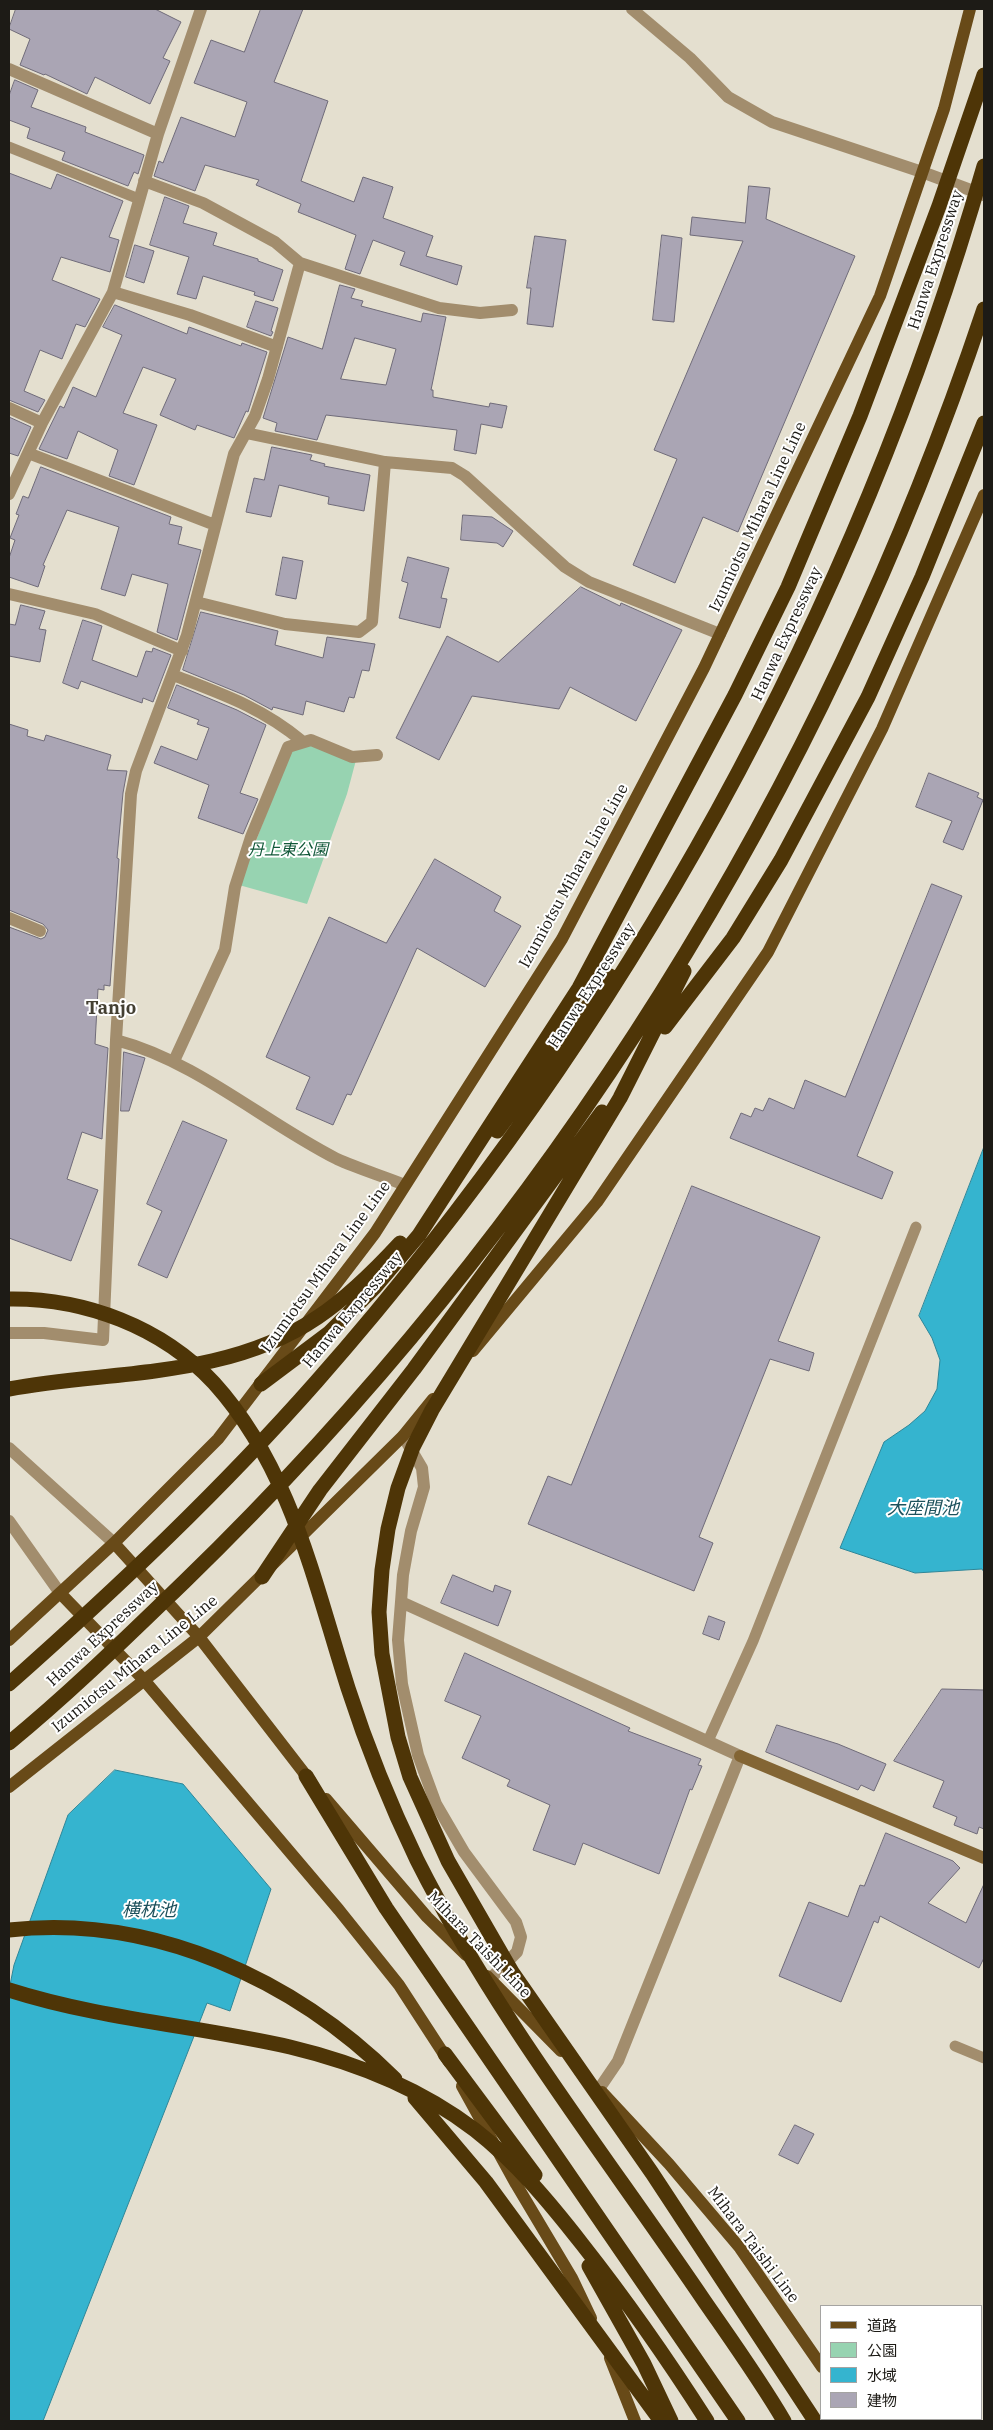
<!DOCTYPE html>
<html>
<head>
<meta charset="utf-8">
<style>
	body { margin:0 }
	#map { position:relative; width:993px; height:2430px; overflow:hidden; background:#e4dfcf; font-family:"IBM Plex Serif","Noto Sans JP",serif }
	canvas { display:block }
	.frame { position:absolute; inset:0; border:10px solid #1d1b16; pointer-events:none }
	.legend { position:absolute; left:820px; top:2305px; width:162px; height:115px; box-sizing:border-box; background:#fff; border:1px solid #a5a4a2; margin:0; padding:6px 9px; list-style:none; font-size:15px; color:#1d1b16 }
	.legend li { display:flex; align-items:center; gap:10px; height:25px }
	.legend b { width:25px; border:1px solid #a5a4a2 }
</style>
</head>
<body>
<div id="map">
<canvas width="993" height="2430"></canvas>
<div class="frame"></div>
<ul class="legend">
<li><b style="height:6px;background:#684a18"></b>道路</li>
<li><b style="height:14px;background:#97d3b1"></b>公園</li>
<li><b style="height:14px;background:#35b4cf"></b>水域</li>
<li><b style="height:14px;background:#aaa5b4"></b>建物</li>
</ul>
</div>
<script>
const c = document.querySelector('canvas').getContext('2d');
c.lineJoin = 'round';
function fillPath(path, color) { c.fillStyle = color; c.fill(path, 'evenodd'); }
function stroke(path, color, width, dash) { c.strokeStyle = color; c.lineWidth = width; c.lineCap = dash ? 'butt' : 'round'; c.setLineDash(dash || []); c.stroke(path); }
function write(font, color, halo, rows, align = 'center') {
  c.font = font + ' "IBM Plex Serif","Noto Sans JP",serif'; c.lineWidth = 4; c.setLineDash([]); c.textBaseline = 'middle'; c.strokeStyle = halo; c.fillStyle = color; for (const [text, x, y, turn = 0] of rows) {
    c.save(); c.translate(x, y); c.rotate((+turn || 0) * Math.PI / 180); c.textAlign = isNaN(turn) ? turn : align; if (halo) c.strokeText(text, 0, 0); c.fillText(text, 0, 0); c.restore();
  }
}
fillPath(new Path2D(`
	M302,741L356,760L347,794L307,904L239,885L291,750Z`), '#97d3b1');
const water = new Path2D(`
	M984,1147V1572L982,1569L915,1573L840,1548L884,1442L909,1425L925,1411L937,1389L940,1360L932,1338L919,1316Z
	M115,1770L183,1784L271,1889L230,2011L207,2003L43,2421H9V1990L14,1965L68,1815Z`);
fillPath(water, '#35b4cf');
stroke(water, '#2e8698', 1);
const building = new Path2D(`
	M16,9H155L181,22L163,58L170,61L150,104L95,77L87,94L45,74L44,75L20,65L30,39L9,29Z
	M261,9H303L274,82L328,101L301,181L354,202L363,177L393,187L383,218L433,236L426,256L462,266L457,285L400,265L405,252L373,240L360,274L345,269L356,235L298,212L301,204L256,185L259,180L205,165L195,191L154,176L159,161L163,163L181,117L235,137L247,102L194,83L211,40L244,52Z
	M15,80L38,90L31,107L86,127L85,132L144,155L138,174L134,172L128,186L62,160L65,152L27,138L30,128L9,120V96Z
	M9,173L51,189L57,174L123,201L109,237L119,240L110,272L61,257L52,280L100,299L85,327L76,324L62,359L40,350L24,391L45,400L38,412L9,400Z
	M749,186L770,188L766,219L855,256L738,532L703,517L675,583L633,565L677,459L654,450L743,241L690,235L692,217L745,223Z
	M165,197L189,206L183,223L217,233L213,245L258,259V261L283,270L273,301L254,295L255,292L203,276L196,299L177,294L189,257L150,245Z
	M662,235L682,238L674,322L653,320Z
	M535,236L566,240L553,327L527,324L531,288H527Z
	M135,245L154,251L144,283L126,277Z
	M340,285L355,289L351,298L363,301L361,306L421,322L423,313L446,317L431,390H433V397L489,407L490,403L507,406L502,428L481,424L476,454L454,450L457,430L326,415L317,440L275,431L277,423L263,418L288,337L322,349ZM355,338L396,349L386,385L341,379Z
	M256,301L278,308L271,331L273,332L271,336L247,327Z
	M115,305L187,334L189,327L241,346L242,343L267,352L248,412L246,411L234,438L197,425L195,430L160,415L176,379L143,367L123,413L157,425L134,485L109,476L118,450L78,431L67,459L39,449L60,406L64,408L73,387L96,397L122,335L103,327Z
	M9,417L31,427L18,456L9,453Z
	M272,447L312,455L310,460L325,464L324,466L370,475L364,511L328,504L329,497L279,485L271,517L246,512L254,478L264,480Z
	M41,467L171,517L169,524L182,527L178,544L201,550L177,640L157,632L168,584L132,574L125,596L101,589L119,527L67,510L43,565L45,566L38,587L9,577V558L15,540L10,538L19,515L16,514L23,496L28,498Z
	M463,515L492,517L513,531L503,547L497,543L461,540Z
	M283,557L303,561L296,599L276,595Z
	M408,557L449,568L441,598L447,599L440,628L399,618L408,583L402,581Z
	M581,587L620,606L621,603L682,630L636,721L570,687L559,709L472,696L439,760L396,738L447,636L498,662Z
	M21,605L45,611L39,629L46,630L40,662L9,656V624L15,625Z
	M201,612L278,631L275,645L323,658L327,637L375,644L369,671L362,670L354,698L349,697L344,712L306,701L303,715L273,707L272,710L244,695L183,670Z
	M83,620L102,626L92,660L137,677L146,651L152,652L153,648L171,655L153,702L143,698L142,703L81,681L78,689L63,683Z
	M177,685L237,710L266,725L240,793L258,799L243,834L198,818L209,785L154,763L161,746L197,760L209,728L197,724L199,720L168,708Z
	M9,724L28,730L27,736L44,741L46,735L111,755L107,770L127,771L123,793L117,858L119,859L110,986L104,985V990L98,989L95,1044L108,1048L102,1139L82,1132L67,1179L98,1190L71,1261L9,1238V927L41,939L45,937L48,930L43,924L9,910Z
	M929,773L979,793L977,797L983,800L963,850L943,842L952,821L916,807Z
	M435,859L501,897L494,911L521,926L485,987L417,948L351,1095L347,1094L333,1125L296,1109L310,1077L266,1057L329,917L386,943Z
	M932,884L962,896L857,1156L893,1172L882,1199L730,1138L741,1113L751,1117L755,1108L763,1111L769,1098L794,1109L805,1080L845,1097Z
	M124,1052L145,1058L129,1111H121Z
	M183,1121L227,1140L167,1278L138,1265L162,1211L147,1204Z
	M692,1186L820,1237L778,1341L814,1353L809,1371L770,1359L699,1537L713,1543L694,1591L528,1524L548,1476L571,1485Z
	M453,1575L493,1592L495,1585L511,1591L498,1626L441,1603Z
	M709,1616L725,1622L719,1640L703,1634Z
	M465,1653L630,1728L628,1731L701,1759L698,1765L702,1766L692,1790L690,1789L659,1874L583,1843L575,1865L533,1850L550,1805L507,1786L510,1780L462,1758L481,1716L445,1701Z
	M942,1689L984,1690V1829L979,1827L977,1834L954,1825L957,1817L933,1807L944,1781L894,1761Z
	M777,1725L838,1744L886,1764L874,1791L861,1785L858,1790L766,1752Z
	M886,1833L953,1861L960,1868L928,1903L966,1923L984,1884V1958L979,1968L880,1916L878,1923L874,1921L841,2002L779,1976L809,1902L848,1917L860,1885L864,1886Z
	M795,2125L814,2134L798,2164L779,2155Z`);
fillPath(building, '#aaa5b4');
stroke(building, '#6f6b79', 1);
stroke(new Path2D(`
	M9,147L139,199
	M708,1741L753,1641L916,1227
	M955,2046L984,2058`), '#a28d6d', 11);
stroke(new Path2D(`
	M632,9L690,58L728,97L772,122L922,172L984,195
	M9,69L158,134
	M144,181L203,203L275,242L300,263L439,308L480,313L512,310
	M113,292L190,315L277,347
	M9,408L42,423
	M246,433L385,462L452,468L465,476L565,567L589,582L720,634
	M28,453L215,525
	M9,494L42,423L113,292L158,134L201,9
	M9,594L95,614L182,651
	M196,602L285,624L359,632L372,622L385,462
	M173,675C222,694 261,707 302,741
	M9,918L40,931
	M116,1040C198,1062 262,1121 337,1159C359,1169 383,1176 405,1185
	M174,1061L225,950L235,887L251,837L288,747L311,740L352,757L377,755
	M9,1333H44L103,1340L116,1040L131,794L136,771L187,635L234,454L255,416L268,379L300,263
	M403,1436L422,1468L424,1487L411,1531L403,1575L401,1602L740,1756L618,2061L599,2089
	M9,1448L114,1543
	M9,1521L60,1593
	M401,1602L398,1640L402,1684L418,1755L436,1804L464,1852L516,1922L521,1937L517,1952L490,1979`), '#a28d6d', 12);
stroke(new Path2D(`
	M740,1756L984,1858`), '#836534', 12);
stroke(new Path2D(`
	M473,1351L597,1202L768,952L882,729L984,495
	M114,1543L199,1637L311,1782
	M60,1593L144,1680L339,1910L399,1985L449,2062
	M9,1640L114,1543L218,1439L375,1233L562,939L704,668L880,296L944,109L970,9
	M9,1787L199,1637L403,1436L433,1399
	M326,1799L427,1917L466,1955
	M487,1976L561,2051
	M462,2086L516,2184L572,2278L591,2318
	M602,2092L669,2164L740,2248L822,2367
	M610,2358L635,2421
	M855,2419L857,2421`), '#684a18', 12);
stroke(new Path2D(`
	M684,971L620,1098L432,1410L413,1447L398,1488L388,1529L382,1570L379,1612L382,1654L398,1737L410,1777L448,1861L512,1972L652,2173L815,2421
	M665,1027L733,938L781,860L868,697L922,577L984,423
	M497,1131L610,976
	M9,1299C85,1298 162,1327 214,1383C291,1468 314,1582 348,1688C367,1747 390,1804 417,1860C496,2017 607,2157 705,2302C732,2341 760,2380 784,2421
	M261,1384L329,1333L375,1287L419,1235L579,988L735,695L788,587L860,416L939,206L984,75
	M9,1389C112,1370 227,1379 318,1317C348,1297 375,1270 400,1243
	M262,1577L320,1490L414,1369L602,1112
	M9,1684C117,1588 221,1490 317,1381C625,1031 855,614 984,166
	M9,1743C70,1693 127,1637 184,1582C551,1226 822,793 984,309
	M306,1776L386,1908L738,2421
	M9,1930C153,1914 294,1979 395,2079
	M9,1990C100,2019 197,2026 290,2047C357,2063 420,2088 475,2130C516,2162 550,2203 582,2244C627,2301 668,2360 707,2421
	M445,2054L535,2175
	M415,2098L486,2182L661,2421
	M589,2266L644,2364L671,2421`), '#4e3507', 15);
write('16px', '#1d1b16', '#fff', [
	["Hanwa Expressway",936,260,-72],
	["Izumiotsu Mihara Line Line",758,517,-65],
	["Hanwa Expressway",787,634,-65],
	["Izumiotsu Mihara Line Line",574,876,-61],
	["Hanwa Expressway",592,986,-57],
	["Izumiotsu Mihara Line Line",326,1267,-54],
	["Hanwa Expressway",353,1310,-50],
	["Hanwa Expressway",103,1634,-43],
	["Izumiotsu Mihara Line Line",135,1664,-39],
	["Mihara Taishi Line",479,1945,46],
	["Mihara Taishi Line",753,2245,53]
]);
write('italic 16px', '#115839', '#fff', [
	["丹上東公園",288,850]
]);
write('bold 18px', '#433f32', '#fff', [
	["Tanjo",111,1009]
]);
write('italic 18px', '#1d515c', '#fff', [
	["大座間池",923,1509],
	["横枕池",149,1911]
]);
</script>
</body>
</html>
